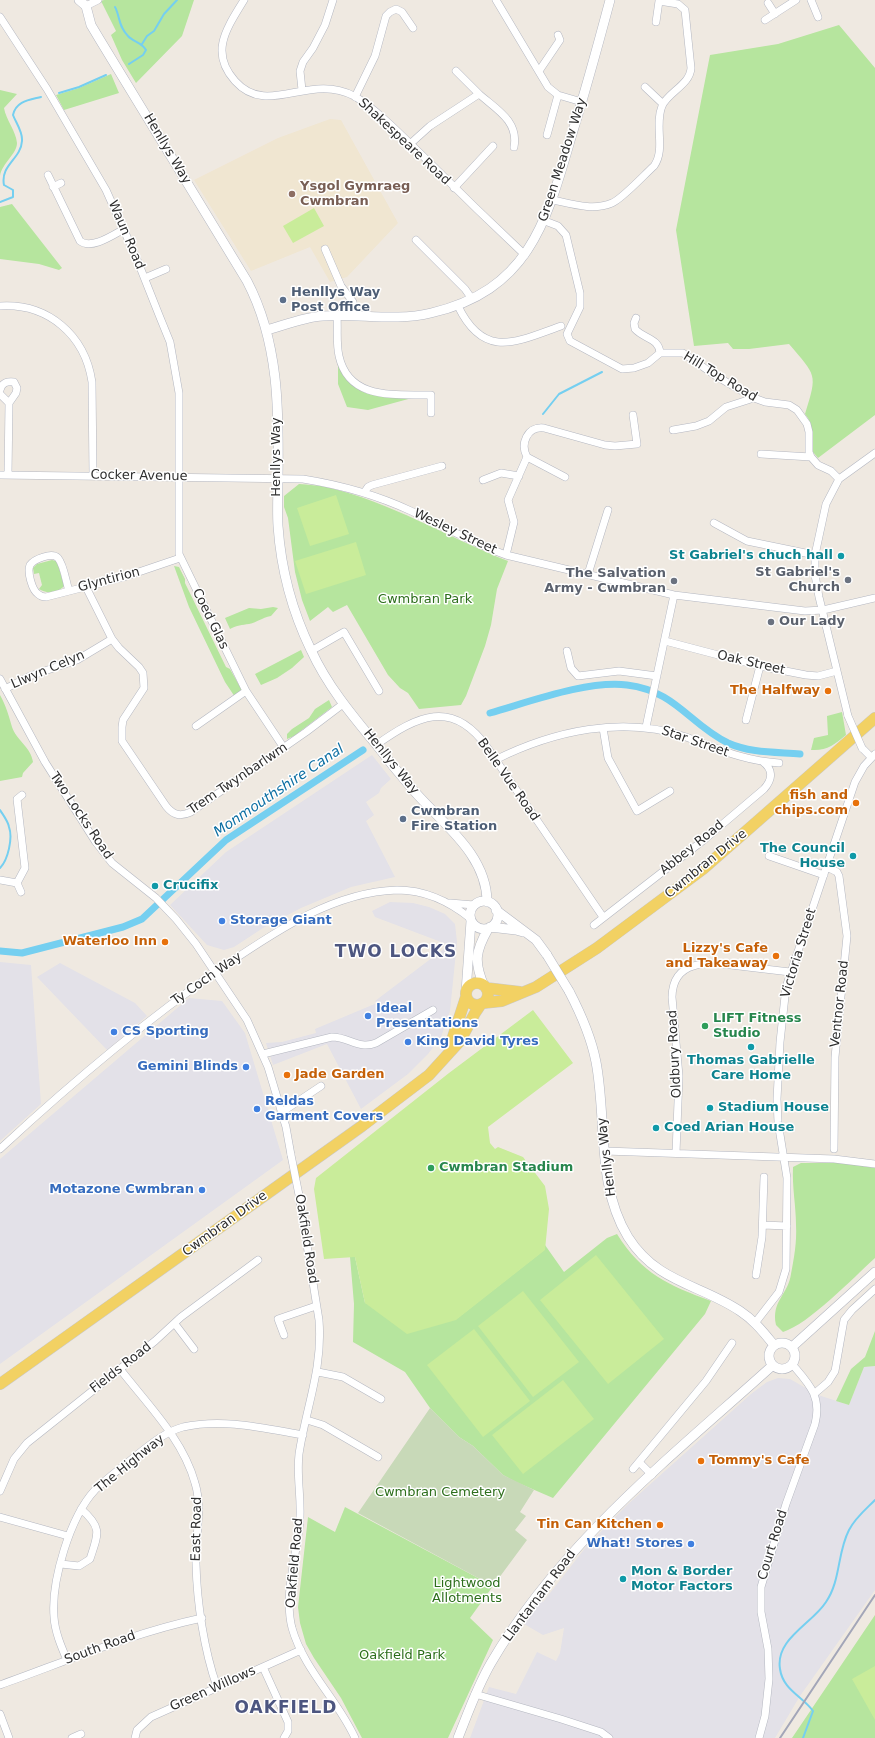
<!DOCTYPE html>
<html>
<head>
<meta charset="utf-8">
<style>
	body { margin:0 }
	canvas { display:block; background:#efe9e1 }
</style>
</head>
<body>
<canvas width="875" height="1738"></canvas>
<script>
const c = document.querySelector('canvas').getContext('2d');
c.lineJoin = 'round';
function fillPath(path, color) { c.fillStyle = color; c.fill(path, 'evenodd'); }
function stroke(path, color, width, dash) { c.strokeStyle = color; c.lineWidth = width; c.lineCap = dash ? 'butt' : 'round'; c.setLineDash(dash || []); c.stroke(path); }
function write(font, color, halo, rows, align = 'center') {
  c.font = font + ' "DejaVu Sans",sans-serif'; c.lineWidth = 3; c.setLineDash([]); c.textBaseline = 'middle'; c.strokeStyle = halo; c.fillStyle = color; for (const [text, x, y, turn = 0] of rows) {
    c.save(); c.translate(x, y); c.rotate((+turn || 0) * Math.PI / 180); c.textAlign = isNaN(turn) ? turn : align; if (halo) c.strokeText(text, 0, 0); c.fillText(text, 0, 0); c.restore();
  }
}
fillPath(new Path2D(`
	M372,755L391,779L381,788L379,793L366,802L374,815L366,821L395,877L351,887L301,908L263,928L234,947L224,950L207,945L170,905L226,852Z
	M390,902L413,903L429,907L445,914L455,924L457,942L450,1011L441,1037L428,1054L408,1074L361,1109L327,1044L273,1065L266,1043L282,1042L316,1033L315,1029L377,1003L375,1001L449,945L375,917L372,911Z
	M0,962L31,965L41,1104L0,1141Z
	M60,963L135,1003L147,1016L107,1050L37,977Z
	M189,998L222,1001L245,1033L283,1160L0,1364V1159Z
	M875,1366V1590L800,1696L775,1738H470L489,1687L516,1694L537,1652L556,1661L560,1653L564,1628L543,1635L524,1624L540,1600L543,1602L586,1547L627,1505L751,1394L767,1382L778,1378L790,1379L818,1395L849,1405L864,1367Z`), '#e3e1e8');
fillPath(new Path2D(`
	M330,119L341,120L398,223L347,277L330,282L310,247L251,271L194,180L278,138Z`), '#f0e6d1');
fillPath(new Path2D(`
	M104,0H194L182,36L136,83L122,60L111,35L116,31L101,1Z
	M839,25L875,68V415L818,458L813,452C809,438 816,427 805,414C818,373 816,376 789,344L749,349H733L728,343L694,346L676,230L710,55L778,44Z
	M111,74L119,93L64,110L56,95L79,88Z
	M0,90L17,94L4,108C6,120 16,131 17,143C17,154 2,163 0,176Z
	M12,204L62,268L59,270L39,264L0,259V207Z
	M341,364C344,370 347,379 352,384C366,399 393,397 412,398L368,410L347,407L338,384V365Z
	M299,484C308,485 318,485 326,487C391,502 447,537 508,561L497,589L491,625L485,646L466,696L461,705L419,709L408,693L400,688L388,675L347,605L333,612L328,607L310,621L302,600L295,572L288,518L284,507V496Z
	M52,560L56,561L58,564L64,586C58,593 46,594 39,589L42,585L39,573L34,574L33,568L37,564Z
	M174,566L179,567L185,579V583L226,667L230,669L243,692L235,697L225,682L189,607Z
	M273,607L278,608L271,616C261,618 258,622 249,624C242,625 237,625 230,629L225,618L249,608L261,609Z
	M301,650L304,657L292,668L277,678L261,685L255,674Z
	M0,695C6,706 9,716 12,727C16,740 31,747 33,762L23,773L22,777L0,781Z
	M329,700L332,707L294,736L287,739V734L292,729L309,718L315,709Z
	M842,712L846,735C834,745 827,751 811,750L814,738L828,735L827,716Z
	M801,1163H844L875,1168V1258C853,1278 809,1324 783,1332L776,1325C771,1301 788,1295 791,1274C794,1258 797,1242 796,1225C796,1206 792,1187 793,1167Z
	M617,1234C642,1274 668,1285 711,1301L705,1314L553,1498L516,1482L503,1475L473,1446L459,1437L430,1408L405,1372L353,1342L354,1304L350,1257H355L365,1303L456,1319L544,1250L545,1245L564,1272L607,1238Z
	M875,1331V1366L864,1367L849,1405L836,1401L851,1369L865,1357Z
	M345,1507L493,1586L470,1618L493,1640L448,1738H362L341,1698L314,1658L306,1644L300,1623L298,1607L308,1517L335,1532Z
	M875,1615V1738H792Z`), '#b6e59e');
fillPath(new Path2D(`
	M430,1408L459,1437L473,1446L503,1475L534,1490L520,1512L526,1516L515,1530L527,1540L493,1586L358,1513Z`), '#c8d9b8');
fillPath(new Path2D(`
	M314,208L324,226L293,243L283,226Z
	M336,495L349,534L310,546L297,508Z
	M356,542L366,575L306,594L295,561Z
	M533,1010L573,1063L488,1127L490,1143L495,1149L498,1147L523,1157L545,1186L549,1209L545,1250L456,1320L407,1334L365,1303L355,1257L324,1259L314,1189L316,1178L449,1073Z
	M596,1255L664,1339L608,1384L540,1300Z
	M523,1291L579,1362L533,1397L478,1326Z
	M474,1329L530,1401L483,1437L427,1365Z
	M563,1380L594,1419L523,1474L492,1435Z
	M875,1666V1720L852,1679Z`), '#c9ec9a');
stroke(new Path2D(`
	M115,7C120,16 118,26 128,36C133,42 142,42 146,50L143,55L129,64
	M142,44L147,36L154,31L164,14L177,0
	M59,93L79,87L106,75
	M0,202L13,197V190L4,185C0,165 21,159 22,141C23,132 16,123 13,115C16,101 29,100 41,97
	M543,414L559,394L602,372
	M0,810C3,815 8,821 9,827C13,838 8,860 0,868
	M803,1738L813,1711C802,1696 783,1690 780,1669C775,1639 812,1624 826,1602C841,1580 837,1553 849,1530C855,1518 866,1509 875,1500`), '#75cff0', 2);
stroke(new Path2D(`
	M490,713C529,702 588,680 627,685C676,691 689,724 728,743C750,753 776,752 800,754
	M0,951L22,953L123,927L142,919L226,840L363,750`), '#75cff0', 7);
const minor = new Path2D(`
	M244,0C227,28 209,52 235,81C268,118 309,72 354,96C377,109 408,142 427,160C459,192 492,224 525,255
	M496,0L548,87L558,95L582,102
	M811,0L818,17
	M768,3L775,14
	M86,6L98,0
	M0,17L47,89L106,190L136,257L159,315L170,342L179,393V554L246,691L284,748
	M765,20L796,0
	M456,71L479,94
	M539,71L560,40L558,35
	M645,87L663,104
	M302,90L300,71L303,62L313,48L325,25L333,0
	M355,97L375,56L386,16L390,12L396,9L402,12L413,28
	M547,135L558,95
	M410,144L430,126L479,94C496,109 519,121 514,147
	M48,175L80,241C91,250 113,235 124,229
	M53,187L61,183
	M454,188L493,146
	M553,200C572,204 593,211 612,203C622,199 644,175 654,166C666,149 654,126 662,106C668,92 690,85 691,68L685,10L678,4L659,1L656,22
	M545,221L558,226L566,235L580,293V307L567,334L570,341L622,369L634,368L648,363L660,353H683L716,376L754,398L765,402L789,405L797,410L807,424L809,432V452L811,457L818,465L831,471L839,479
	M416,240L465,289L472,299
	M325,249L341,286L353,302L355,316
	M145,278L166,269
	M0,306C48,303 85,335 92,382L93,475
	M458,306C484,360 516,342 561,326
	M337,316C338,329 336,343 339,356C349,401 395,394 431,395V413
	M636,318L634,323L635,329C644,339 659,338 660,353
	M0,390C2,383 6,381 14,382L17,388L16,393L9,403L8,475
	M0,394L9,403
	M673,430L696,426L709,421L726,407L754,398
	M761,454L811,457
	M527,457C520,444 527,426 544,428L605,445L615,446L637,444L633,415
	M0,475L303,479C340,485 377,495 411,511C443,526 473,543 506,555L674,595L805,611L823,610L875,598
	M483,480L501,473L519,476
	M364,493L368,487L372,485L442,466
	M714,523L747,541L815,555
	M506,555L514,522L508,500L527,457L565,477
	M588,574L608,510
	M86,587L112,639L119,648L139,667L143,673L144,688L123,720L122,727V741L166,806C173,815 180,817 191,812L306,732L343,704
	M69,591C66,582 64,565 58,558C52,552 34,559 30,565C27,572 32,590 38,594C40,596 43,597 46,597L124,577L180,558
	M665,641L760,666L806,675L818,676L837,671
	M311,651L344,632L379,691
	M567,651L571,668L578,676L619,671L657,676
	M0,679L45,762L95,841L112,863L156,898L176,919L196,944L247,1020L268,1067L286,1127L291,1155
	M5,689L30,676L77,660L112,639
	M848,716L819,597L815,575V555L826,504L839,479L875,453
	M746,720L760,666
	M196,726L246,691
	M646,727L674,595
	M603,728L608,758L637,811L670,791
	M376,745C417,716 452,698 487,747L603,917
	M862,748L871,757
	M495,760C553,731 623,715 686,737C719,749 744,761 779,763
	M769,856L824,875
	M827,867L837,872L839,876L847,936L835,1057L834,1149
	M0,880L17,883
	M21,892L17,883L25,868L17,799L22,795
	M450,903L474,905
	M594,925L705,839L764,789C772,780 774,770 763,762
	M263,1054L332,1037C349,1037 359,1050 376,1043L433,1010
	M282,1112L321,1086
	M0,1149C69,1085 142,1023 220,969C272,934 331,892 397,890C425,890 449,901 471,919
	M605,1151L834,1159L875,1164
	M676,1153L679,1076L672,997C673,957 711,963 739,966C756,968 773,970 790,972
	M299,1195L319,1320C323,1369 306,1407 299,1454C296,1479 303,1504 299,1529C295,1561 284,1597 292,1628C304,1670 338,1700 355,1738
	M763,1225L787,1226
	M756,1275L762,1237L764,1177
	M755,1323L779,1292L786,1269L787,1178L778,1122L777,1099L780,1042L786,987L855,782L864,766L875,754
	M175,1324L194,1349
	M284,1335L278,1319L316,1306
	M120,1369C147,1404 183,1439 195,1483C203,1509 195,1537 196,1564C197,1603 204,1650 217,1687
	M318,1372L343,1377L381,1399
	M814,1394L828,1382L835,1371L844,1320L852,1310L875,1289
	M307,1420L323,1425L378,1457
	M639,1462L652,1475
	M633,1469L706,1381L732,1343
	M0,1491L14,1459L27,1443L155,1341L181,1317L258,1260
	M0,1517L68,1536
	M61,1564L79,1566L90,1559C98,1534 103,1528 81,1509
	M67,1660C61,1646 55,1632 54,1617C51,1581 70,1517 95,1490C106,1479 120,1469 132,1459C147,1447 164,1432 183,1427C223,1418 263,1428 303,1435
	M263,1667L288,1722V1731L284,1738
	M0,1685C67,1661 132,1633 202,1618
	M475,1694L561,1719L601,1732L609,1738
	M0,1714L9,1738
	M72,1738L81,1734
	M135,1738L137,1730L151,1717L301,1650
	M759,1738L765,1716L769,1679L768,1649L761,1612V1587L786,1504L815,1424C822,1396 809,1384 792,1364`);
const tertiary = new Path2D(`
	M79,0L86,6L91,25L100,40L247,281C279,342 279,410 278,478C278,494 277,510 278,526C281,569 292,611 311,650C327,685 351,714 375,743C388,760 401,776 415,792C443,824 487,855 487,902
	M267,330C285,325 304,317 323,316C359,313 394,322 431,313C530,290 547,220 572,134C586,89 598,45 610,0
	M470 915a14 14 0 1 1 28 0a14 14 0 1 1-28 0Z
	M496,910L536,940L547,955
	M490,927L516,930L523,932
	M484,986C474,962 475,952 488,929
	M569,991C581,1014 591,1036 596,1062C607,1119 596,1185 628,1237C657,1283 700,1284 740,1311C754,1320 764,1333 774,1345
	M466,992L471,921
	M769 1356a13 13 0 1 1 26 0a13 13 0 1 1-26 0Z
	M792,1347L875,1272
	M458,1738C468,1713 477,1687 491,1663C561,1543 671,1457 773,1365`);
const primary = new Path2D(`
	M466 994a11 11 0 1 1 22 0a11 11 0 1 1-22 0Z
	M486,988L520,992
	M483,1003L502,1001L536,987L597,948L703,869L875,718
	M450,1046L466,997
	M0,1384L362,1126L429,1075L460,1041L475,1013L481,1004`);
stroke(minor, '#b4b7c1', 8);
stroke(tertiary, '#b4b7c1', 10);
stroke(primary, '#c9c9c9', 12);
stroke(minor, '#fff', 7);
stroke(tertiary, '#fff', 9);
stroke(primary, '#f2d163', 11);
stroke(new Path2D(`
	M780,1738L875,1595`), '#a3a6b8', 2);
const minorBridge = new Path2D(`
	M848,716L862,748
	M291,1155L299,1195`);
const tertiaryBridge = new Path2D(`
	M547,955L569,991`);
stroke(minorBridge, '#b4b7c1', 8, []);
stroke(tertiaryBridge, '#b4b7c1', 10, []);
stroke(minorBridge, '#fff', 7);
stroke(tertiaryBridge, '#fff', 9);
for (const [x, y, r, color] of [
	[292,194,4,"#8d6e63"],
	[283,300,4,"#5c6f8a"],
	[841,556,4,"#0f9aa8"],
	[848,580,4,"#6b7280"],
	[674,581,4,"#6b7280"],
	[771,622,4,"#6b7280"],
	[828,691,4,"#e8710a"],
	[856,803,4,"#e8710a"],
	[403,819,4,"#5c6f8a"],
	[853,856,4,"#0f9aa8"],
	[155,886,4,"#0f9aa8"],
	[222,921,4,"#3f7fe0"],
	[165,942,4,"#e8710a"],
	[776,956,4,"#e8710a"],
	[368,1016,4,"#3f7fe0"],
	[705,1026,4,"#2e9e5b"],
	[114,1032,4,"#3f7fe0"],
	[408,1042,4,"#3f7fe0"],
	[751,1047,4,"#0f9aa8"],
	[246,1067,4,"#3f7fe0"],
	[287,1075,4,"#e8710a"],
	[710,1108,4,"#0f9aa8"],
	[257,1109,4,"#3f7fe0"],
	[656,1128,4,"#0f9aa8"],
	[431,1168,4,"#2e9e5b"],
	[202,1190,4,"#3f7fe0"],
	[701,1461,4,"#e8710a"],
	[660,1525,4,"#e8710a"],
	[691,1544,4,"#3f7fe0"],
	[623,1579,4,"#0f9aa8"]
]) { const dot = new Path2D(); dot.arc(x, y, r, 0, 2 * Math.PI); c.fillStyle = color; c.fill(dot); stroke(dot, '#fff', 1.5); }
write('13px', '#2e2e2e', '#fff', [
	["Shakespeare Road",404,142,43],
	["Henllys Way",167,149,59],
	["Green Meadow Way",563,160,-72],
	["Waun Road",126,235,67],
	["Hill Top Road",720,377,31],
	["Henllys Way",277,457,-90],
	["Cocker Avenue",139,476,1],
	["Wesley Street",455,532,25],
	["Glyntirion",109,580,-15],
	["Coed Glas",210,619,64],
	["Oak Street",751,663,13],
	["Llwyn Celyn",48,670,-23],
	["Star Street",695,742,19],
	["Henllys Way",391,762,51],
	["Trem Twynbarlwm",238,779,-34],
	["Belle Vue Road",508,780,55],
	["Two Locks Road",81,816,56],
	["Abbey Road",692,848,-39],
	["Cwmbran Drive",706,864,-39],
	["Victoria Street",799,953,-73],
	["Ty Coch Way",207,979,-35],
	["Ventnor Road",840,1004,-84],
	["Oldbury Road",675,1054,-93],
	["Henllys Way",607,1157,-97],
	["Cwmbran Drive",225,1224,-36],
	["Oakfield Road",306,1239,81],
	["Fields Road",121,1368,-38],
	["The Highway",130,1464,-39],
	["East Road",197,1529,-89],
	["Court Road",773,1545,-73],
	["Oakfield Road",295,1563,-85],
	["Llantarnam Road",540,1596,-53],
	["South Road",100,1648,-20],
	["Green Willows",213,1689,-24]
]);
write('bold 13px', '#785e54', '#fff', [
	["Ysgol Gymraeg",300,187],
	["Cwmbran",300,202]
], 'left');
write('bold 13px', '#4e5e75', '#fff', [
	["Henllys Way",291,293],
	["Post Office",291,308],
	["Cwmbran",411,812],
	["Fire Station",411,827]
], 'left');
write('bold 13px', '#0d838f', '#fff', [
	["St Gabriel's chuch hall",833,556,"right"],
	["The Council",845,849,"right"],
	["House",845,864,"right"],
	["Crucifix",163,886],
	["Thomas Gabrielle",751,1061,"center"],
	["Care Home",751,1076,"center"],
	["Stadium House",718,1108],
	["Coed Arian House",664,1128],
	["Mon & Border",631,1572],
	["Motor Factors",631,1587]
], 'left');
write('bold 13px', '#5b616d', '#fff', [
	["St Gabriel's",840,573],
	["Church",840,588],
	["The Salvation",666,574],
	["Army - Cwmbran",666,589],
	["Our Lady",779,622,"left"]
], 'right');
write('13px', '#2c6e1b', '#fff', [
	["Cwmbran Park",425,600],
	["Cwmbran Cemetery",440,1493],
	["Lightwood",467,1584],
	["Allotments",467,1599],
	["Oakfield Park",402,1656]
]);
write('bold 13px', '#c56008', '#fff', [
	["The Halfway",820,691],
	["fish and",848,796],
	["chips.com",848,811],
	["Waterloo Inn",157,942],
	["Lizzy's Cafe",768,949],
	["and Takeaway",768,964],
	["Jade Garden",295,1075,"left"],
	["Tommy's Cafe",709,1461,"left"],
	["Tin Can Kitchen",652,1525]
], 'right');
write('bold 13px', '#366cbe', '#fff', [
	["Storage Giant",230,921],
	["Ideal",376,1009],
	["Presentations",376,1024],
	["CS Sporting",122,1032],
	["King David Tyres",416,1042],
	["Gemini Blinds",238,1067,"right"],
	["Reldas",265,1102],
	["Garment Covers",265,1117],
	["Motazone Cwmbran",194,1190,"right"],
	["What! Stores",683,1544,"right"]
], 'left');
write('bold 13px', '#27864d', '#fff', [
	["LIFT Fitness",713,1019],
	["Studio",713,1034],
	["Cwmbran Stadium",439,1168]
], 'left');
write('italic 14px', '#0d6fa3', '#fff', [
	["Monmouthshire Canal",279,791,-34]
]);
c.letterSpacing = '1px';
write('bold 17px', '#4d5680', '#fff', [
	["TWO LOCKS",396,953],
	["OAKFIELD",286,1709]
]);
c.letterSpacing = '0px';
</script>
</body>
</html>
